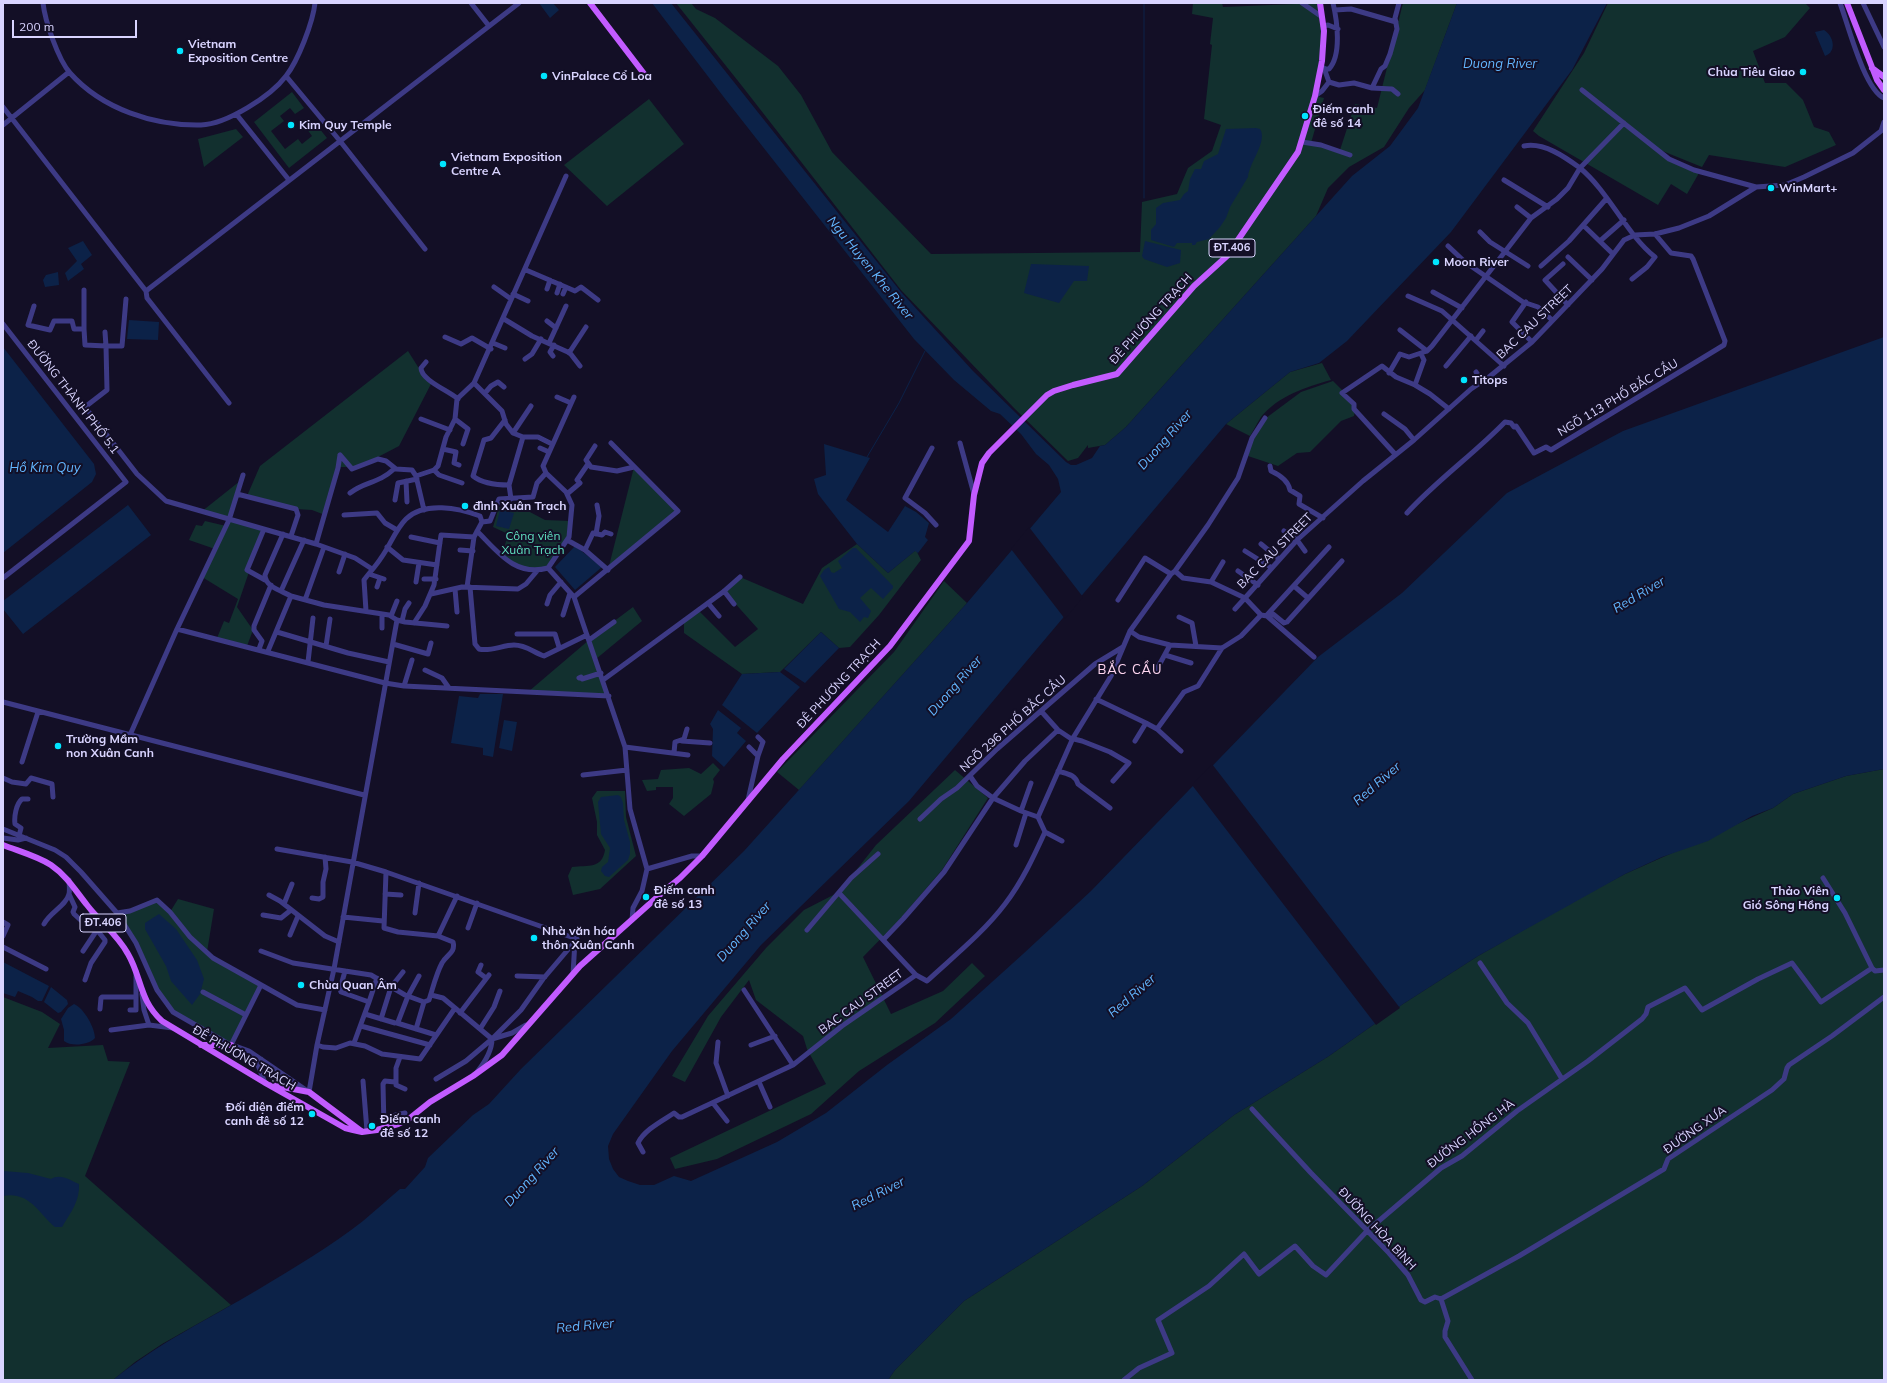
<!DOCTYPE html>
<html>
<head>
<meta charset="utf-8">
<style>
	body { margin:0 }
	#map { position:relative; width:1887px; height:1383px; overflow:hidden; background:#130f26; font-family:Mulish,sans-serif }
	canvas { display:block }
	.frame { position:absolute; inset:0; border:4px solid #d9d4ff; pointer-events:none }
	.scale { position:absolute; left:12px; top:20px; width:125px; height:18px; box-sizing:border-box; border:2px solid #d9d4ff; border-top:0; padding-left:5px; font-size:12px; line-height:14px; white-space:nowrap; color:#d9d4ff; -webkit-text-stroke:3px #130f26; paint-order:stroke }
</style>
</head>
<body>
<div id="map">
<canvas width="1887" height="1383"></canvas>
<div class="frame"></div>
<div class="scale">200 m</div>
</div>
<script>
const c = document.querySelector('canvas').getContext('2d');
c.lineJoin = 'round';
function fillPath(path, color) { c.fillStyle = color; c.fill(path, 'evenodd'); }
function stroke(path, color, width, dash) { c.strokeStyle = color; c.lineWidth = width; c.lineCap = dash ? 'butt' : 'round'; c.setLineDash(dash || []); c.stroke(path); }
function write(font, color, halo, rows, align = 'center') {
  c.font = font + ' Mulish,sans-serif'; c.lineWidth = 4; c.setLineDash([]); c.textBaseline = 'middle'; c.strokeStyle = halo; c.fillStyle = color; for (const [text, x, y, turn = 0] of rows) {
    c.save(); c.translate(x, y); c.rotate((+turn || 0) * Math.PI / 180); c.textAlign = isNaN(turn) ? turn : align; if (halo) c.strokeText(text, 0, 0); c.fillText(text, 0, 0); c.restore();
  }
}
fillPath(new Path2D(`
	M676,3H691L696,9L715,18L778,66L801,95L832,152L931,254L1140,252L1142,202L1177,194L1188,168L1212,151L1221,125L1204,119L1212,45L1210,44L1213,18L1192,14L1193,3H1222L1223,7L1320,3L1324,31L1315,96L1324,98L1311,143L1340,150L1355,104L1377,108L1403,3H1457L1425,90L1409,108L1384,147L1349,167L1328,188L1316,216L1126,427L1105,445L1088,448V445L1078,458L1068,461L1014,408L901,290L742,86Z
	M1608,3H1805L1810,8L1785,37L1753,51L1765,83H1786L1803,100L1814,127L1829,132L1836,145L1785,167L1709,155L1702,167L1660,150L1659,153L1699,173L1687,194L1671,184L1658,205L1539,136L1533,131L1584,53Z
	M292,92L304,108L295,114L290,108L280,116L284,121L271,131L285,149L298,139L302,144L312,136L307,129L315,123L327,138L289,168L254,122Z
	M649,99L684,144L607,206L564,165Z
	M236,129L243,137L204,167L198,139Z
	M408,351L420,370L432,382L399,446L355,469L348,467H338L325,515L312,510L296,509L247,496L260,466Z
	M1322,363L1331,380C1306,387 1278,396 1261,417C1257,423 1254,430 1250,436L1226,424L1290,372Z
	M1333,381L1356,404L1354,416L1341,421L1310,452L1297,453L1278,466L1248,456L1252,439L1266,418L1301,392Z
	M634,467L678,511L608,570Z
	M240,481L229,519L264,529L248,566L249,572L237,607L253,630L247,646L217,638L224,621L229,623L238,599L202,577L215,549L189,540L196,525L202,526L205,521L226,526L229,520L201,512Z
	M499,507L515,511H528L545,520L570,521L569,537L548,568L524,569L502,556L508,534L493,527Z
	M857,544L888,573L916,550L921,560L879,615L850,647L839,648L821,632L780,672L742,674L684,633V621L698,610L735,647L758,629L724,591L740,577L803,604L822,568Z
	M944,581L967,603L799,790L777,772L894,652Z
	M633,607L642,621L596,659L609,696L528,692L589,640Z
	M713,763L720,770L713,779L714,782L711,794L684,816L669,804L673,798V787H656V790L647,791L642,780L658,779L661,770L689,768L701,774Z
	M1884,769V1380H888L895,1370L964,1301L1142,1186L1234,1115L1329,1056L1403,1004L1478,956L1581,897L1625,874L1773,808L1793,794L1846,776Z
	M955,770L988,798L942,870L899,920L863,957L891,1014L943,991L972,963L985,976L935,1023L859,1071L811,1114L717,1159L675,1169L670,1158L826,1084L807,1049L803,1036L756,1000L749,980L721,1017L685,1082L672,1076L708,1016L766,948L804,910L839,892L876,845Z
	M597,791H625L626,817L636,856L600,889L573,895L568,876L572,867C588,865 602,869 605,850L597,835V822L592,798Z
	M178,899L214,909L207,952L261,985L231,1045L173,1012L165,1002L117,913L157,900L170,912Z
	M3,997L42,1012L60,1024L48,1048L103,1045L108,1061L130,1062L85,1176L231,1305L162,1344L135,1362L113,1380H3Z`), '#12302f');
fillPath(new Path2D(`
	M539,3H553L559,10L550,18Z
	M652,3H671L901,292L973,371L1066,462L1071,465H1076L1092,458L1100,446L1105,445L1126,427L1352,176L1390,146L1418,108L1457,3H1607L1572,70L1451,232L1347,341L1319,363L1290,372L1226,424L909,801L761,945L672,1051L613,1134L608,1146L609,1159L613,1169L619,1177L628,1181L640,1185H654L674,1176L691,1181L777,1142L826,1113L887,1065L951,1019L1023,954L1091,891L1318,657L1402,593L1507,493L1623,431L1884,337V769L1846,776L1793,794L1773,808L1752,816L1708,841L1662,857L1625,874L1478,956L1403,1004L1329,1056L1234,1115L1142,1186L964,1301L895,1370L888,1380H113C158,1343 209,1319 259,1289C294,1268 331,1246 363,1221C376,1210 388,1199 400,1189H405L425,1167L428,1158L473,1115L489,1104L521,1069L744,851L967,603L1061,492L1058,479L1049,465L1036,454L1021,434L1000,414L991,411L954,380L914,339L726,100Z
	M1824,30C1834,36 1837,52 1825,56L1815,32Z
	M1256,128L1260,129C1268,141 1249,163 1248,177L1230,207L1226,218L1220,227L1209,239L1197,242L1195,245H1192V243H1177L1174,247L1151,240V230L1156,224V208L1163,203L1180,200L1184,194L1188,191L1190,179L1195,169H1201L1204,161L1218,154L1226,129Z
	M83,241L92,255L81,264L84,269L68,281L65,273L77,261L68,248Z
	M1145,241L1181,250L1180,263L1167,267L1144,259L1142,256Z
	M1031,264L1089,266L1087,281H1074L1059,303L1024,293Z
	M58,272L59,285L45,287L43,280L46,275Z
	M129,320L159,322L158,340L127,339Z
	M3,347L94,464L96,474L92,482L3,553Z
	M824,444L870,458L846,500L888,532L905,506L916,512L929,523L925,537L928,540L918,553L915,551L888,573L857,544L818,494L814,479L826,475Z
	M128,505L151,535L23,634L3,609V601Z
	M500,510L514,513L509,529L496,526Z
	M575,546L602,567L575,590L555,567Z
	M853,548H856L893,586V588L883,599L871,588L860,598L871,611L868,618L864,617L860,622L850,612L839,609L820,576L824,570L829,567L831,572L834,573L842,568L838,561Z
	M821,632L839,648L805,683L784,669Z
	M780,672L800,687L757,733L722,705L742,674Z
	M480,694H503L493,757L483,755V748L451,743L459,696L478,698Z
	M718,710L741,728L737,733L746,741L724,767L712,756L713,729L710,724Z
	M504,720L517,722L512,751L499,748Z
	M618,795L621,797L623,803L624,820L630,842V854L628,860L609,877L605,876L601,871L602,867L608,862L610,848L601,834L598,802L601,797Z
	M159,914L176,929L197,960L204,979L200,994L192,1005L171,981L166,966L145,929V923Z
	M3,962L49,986L42,1001H38L32,997L18,991L15,997L3,993Z
	M51,987L67,1000L68,1004L61,1012L58,1013L44,1002Z
	M74,1004C84,1008 95,1028 95,1038C89,1045 71,1047 64,1041V1030L61,1019L68,1008Z
	M3,1171L28,1173L51,1179C60,1173 70,1180 79,1184C80,1201 71,1212 62,1227H55C39,1214 30,1191 3,1196Z`), '#0c2248');
fillPath(new Path2D(`
	M1029,527L1083,597L1065,619L1011,549Z
	M1212,764L1400,1008L1376,1025L1192,785Z`), '#130f26');
stroke(new Path2D(`
	M1144,198V3
	M867,457L899,403L925,351`), '#0c2248', 1);
stroke(new Path2D(`
	M43,3C45,21 58,59 70,73C102,109 154,126 201,125C227,124 271,96 286,76C298,61 313,22 315,3
	M471,3L489,26
	M1302,3L1322,17
	M1840,3C1848,24 1864,89 1884,98
	M1863,3L1884,47
	M1335,10L1351,9L1396,22
	M1323,26L1328,25L1338,29
	M1324,68L1329,82
	M1325,69H1329C1342,55 1337,20 1333,3
	M286,76L340,141L425,249
	M1372,88L1381,69L1385,66L1390,54L1397,29L1395,18L1399,3
	M1582,90L1669,159L1694,170L1756,187
	M1315,96L1322,91L1329,82L1339,85L1354,83L1372,88L1392,89L1398,94
	M3,107L146,291L147,298L229,403
	M237,115L289,180
	M3,125L69,72
	M1302,142L1321,145L1350,155
	M1524,146C1544,142 1565,157 1580,168L1624,123
	M1504,180L1548,207
	M1517,207L1531,218
	M1583,225L1613,254
	M1480,232L1490,242L1528,266
	M1600,241L1624,220
	M1448,246L1465,262L1523,302L1538,307L1552,320
	M1568,257L1592,280
	M1563,264L1545,280L1568,305
	M1541,266L1569,241L1607,198
	M526,270L575,291L581,287L598,300
	M494,287L511,299
	M547,289L550,280
	M84,290V329
	M146,291L519,3
	M1433,292L1462,308
	M557,293L560,284
	M513,294L528,301
	M563,294L566,287
	M1408,296L1442,311L1504,366
	M1526,302L1512,322L1532,342
	M34,306L28,325L50,330L54,321H72L74,329H84L85,345L106,346L107,390L85,407L137,474L166,501L316,544L355,558L372,569
	M504,319L532,336L570,353L580,366
	M547,321L556,328
	M3,324L126,482L3,578
	M1400,330L1427,351
	M105,332L106,346H122L126,299
	M445,337L461,344L472,338L491,349
	M1476,340L1483,331
	M493,343L505,348
	M549,343L566,306
	M569,353L586,327
	M553,356L550,352L554,345
	M525,359L532,354L541,339
	M426,362L421,368C421,380 449,391 458,399
	M1446,366L1471,336
	M1476,372L1482,381
	M1389,373L1400,354L1409,357L1427,351L1432,346L1531,218L1557,199L1568,188L1580,168C1609,192 1626,234 1655,257L1647,267L1632,279
	M474,383L502,411L506,424L513,433L523,437H538L552,444
	M1415,385L1424,360L1421,354
	M485,393L491,386L498,382L504,387
	M557,397L571,403
	M1384,414L1405,429L1414,440
	M421,419L450,430
	M455,419L468,429L463,444
	M505,420L491,438L484,440L473,476C483,484 497,485 509,485
	M513,433L531,406
	M960,443L974,494
	M595,446L586,460L591,467L617,471L634,467
	M540,448L549,452
	M932,448L905,498L925,513L936,525
	M443,449L456,452L454,463L459,465
	M1395,454L1354,409V404L1342,393L1382,366L1396,377L1415,385L1430,394L1449,409
	M340,455L352,469L378,459L386,461L396,469L412,470L416,476L424,510
	M1270,466L1271,471C1280,475 1288,480 1290,490L1300,496L1299,504L1323,518
	M434,470L439,475L462,483
	M416,476L434,470L438,466L446,437L455,419L457,399L474,383L566,176
	M406,481L407,502
	M350,493C365,481 378,484 394,469
	M237,494L296,509L298,515L291,536
	M567,494L580,483L577,480L588,464
	M511,499L509,485L523,437
	M395,500L398,483L417,479
	M1407,513C1437,480 1474,454 1505,422L1511,423L1514,427L1516,426L1534,453L1546,447L1551,450L1724,345L1725,341L1693,259L1691,256L1671,253L1655,234
	M344,515L377,513L385,523L397,530
	M482,522L490,521L499,499L533,497L537,483L546,473
	M264,529L247,570L265,580
	M477,531C498,552 515,577 548,568L574,597L625,747L630,809L647,869L642,891L633,908L632,920
	M1284,531L1297,540L1305,551
	M596,534L599,516L597,505
	M411,537L440,543
	M567,540L585,550L608,570
	M316,544L338,468L340,455
	M1261,544L1279,559
	M387,547L403,560L437,565
	M460,550L473,551
	M585,550L593,533L602,535L605,532L611,534
	M1245,551L1272,568
	M548,568L569,537L572,505L566,492L546,473L543,466L574,397
	M1175,571L1208,525L1238,478L1252,438L1265,418
	M1238,571L1258,585
	M339,572L345,554
	M369,574L384,579
	M424,579H436
	M416,582L419,563
	M1211,582L1223,562
	M1294,586L1308,598
	M377,587L380,578
	M467,587L474,537L482,522
	M470,587L475,644L479,649C490,652 503,645 514,645C526,645 533,652 544,656L587,635
	M455,589L457,612
	M281,591L304,540
	M724,591L734,604
	M431,594L462,587L518,589L526,584L537,571
	M291,596L324,605L389,615L397,620L405,622L447,626
	M574,597L678,511L611,443
	M305,600L324,547
	M1118,600L1145,558L1171,574
	M708,603L719,616
	M547,604L550,595L561,582
	M1235,609L1245,598L1261,615L1267,616L1314,657
	M366,611L364,580C369,573 376,566 381,558C390,546 395,530 406,519C424,501 459,508 480,516L482,522
	M563,615L570,593
	M1267,615L1329,547
	M391,616L397,601
	M1179,617L1192,623L1196,646
	M1269,617L1273,614L1284,623L1287,622L1342,561
	M402,621L405,609L409,603
	M414,623L425,606L434,585L441,535L474,537
	M382,628V614
	M177,629L385,683L404,686L609,696
	M1130,631L1139,637L1170,645L1222,648L1241,636L1261,615
	M277,632L348,653L389,662
	M517,634H555L559,647
	M589,640L614,622
	M393,644L428,654L431,643
	M326,646L330,619
	M259,649L262,641L254,630V626L271,585
	M268,651L291,596C282,591 265,587 265,575L283,534
	M1165,655L1191,663
	M308,662L313,618
	M1157,669L1170,645
	M425,670L442,678L449,688
	M579,678L581,677L582,679L601,673
	M603,680L723,592L740,577
	M404,686L412,660
	M1096,699L1146,723L1135,741
	M3,702L364,795
	M1041,711L1058,730L1070,738L1082,741L1110,752L1129,763L1113,781
	M1146,723L1157,729L1181,751
	M1157,729L1184,692L1198,686L1222,648
	M130,735L177,629L229,520L243,475
	M682,741L710,743
	M625,747L688,755
	M674,753L675,742L684,739L687,729
	M758,756L763,742L758,737
	M22,762L38,712
	M1058,771C1067,774 1075,774 1078,784L1110,808
	M583,775L627,770
	M970,776L977,786L993,798L1025,761L1058,730
	M3,778L12,782L26,784L31,778L52,784L53,797
	M748,800L758,756L749,747
	M1021,811L1031,783
	M920,819L941,799L957,788L997,749L1095,664L1123,647
	M3,829L55,850L66,857L81,872L117,913L136,943L157,990L173,1012L227,1043L249,1051L309,1092L317,1045L334,969L397,620
	M1045,832L1062,841
	M19,836L21,828L15,824C14,817 16,804 22,799H28
	M3,838L18,840L26,838
	M1016,845L1026,813
	M277,849L352,862L386,872L577,939L543,979L521,1010L492,1039L466,1061L436,1079
	M647,869L692,856H702
	M386,872L384,928L398,932L438,936
	M1823,878L1845,913L1872,968
	M839,893L916,975
	M69,894L75,907L73,912L74,914L86,925
	M385,894L401,895
	M269,895L280,901L325,936L339,942
	M312,898L319,899L323,897V882L326,869L325,857
	M284,904L292,884
	M117,913L130,911L157,900L170,912L190,937L213,958L297,1005L325,1010
	M415,913L419,883
	M263,915L281,918L291,910
	M343,917L383,921
	M3,922L8,925L3,936
	M44,924C50,912 66,906 69,894C70,890 69,884 69,880
	M468,928L477,903
	M807,930L851,878L878,854
	M290,935L298,916
	M884,939L903,919L944,872L993,798L1021,811L1038,817
	M3,947L46,969
	M83,951L97,930L91,911
	M261,951L293,963L371,975L405,995L424,1002
	M1480,963L1507,1003L1528,1023L1562,1079
	M481,965L478,972L486,978
	M345,971L340,989L341,992L369,1002L354,1043
	M573,974L575,941
	M517,976L545,977
	M85,980L91,963L105,942V940L97,930
	M744,990L793,1065
	M203,992L246,1015
	M142,994L144,1010L149,1025
	M431,995L443,998L455,1008
	M369,1002L377,978
	M100,1009L101,998L102,997H135
	M130,1010H136V971
	M460,1013L489,975
	M365,1014L395,1023L398,1022L408,996L419,976
	M381,1019L391,987L403,972
	M397,1023L436,1035
	M361,1026L430,1045
	M416,1029L424,1002L429,1000C433,988 436,974 442,963C446,955 456,953 453,942L438,936L457,896
	M480,1029L494,1007L500,991
	M111,1030L149,1025L173,1028
	M492,1039L512,1033L526,1025
	M718,1042L716,1063L728,1096
	M231,1045L261,985
	M317,1045L323,1047L336,1048L350,1043L365,1046L382,1054L420,1059L455,1008L492,1039C492,1051 485,1062 477,1072
	M751,1045L775,1036
	M400,1057L396,1068V1085L405,1089
	M261,1059L258,1065L265,1083
	M363,1081L367,1131
	M759,1082L770,1107
	M713,1103L727,1121
	M1252,1109L1311,1173L1389,1253L1408,1275L1421,1300L1425,1302L1435,1297L1441,1299L1448,1321L1445,1331V1337L1472,1380
	M383,1118L405,1113
	M384,1128L383,1084L385,1081L395,1082
	M643,1152L638,1143C644,1130 662,1121 674,1113L679,1117H682L793,1065L842,1026L916,975L927,981C954,956 983,933 1005,904C1022,882 1034,856 1045,832L1038,817L1073,738L1111,676L1130,631L1171,574L1175,571L1183,578L1211,582L1245,598L1297,540L1363,481L1414,440L1471,389L1489,377L1532,342L1602,269L1624,240L1635,235L1655,234L1679,228L1709,216L1756,187L1785,185L1804,177L1853,153L1881,131L1884,122
	M1441,1299L1519,1256L1664,1169L1668,1159L1772,1090L1784,1079L1787,1068L1789,1065L1832,1036L1884,997
	M1124,1380L1139,1368L1172,1353L1158,1320L1209,1286L1244,1254L1259,1274L1295,1246L1313,1266L1326,1275L1367,1231L1441,1168L1462,1156L1517,1111L1588,1061L1642,1019L1646,1014L1648,1007L1685,988L1702,1010L1758,979L1792,963L1821,1002L1872,968L1875,971L1884,970`), '#3d3a85', 5);
stroke(new Path2D(`
	M590,3L645,75
	M1847,3L1877,80L1884,90
	M1872,68L1884,77
	M3,845C18,851 37,856 51,865C67,876 75,890 87,905C100,922 118,935 128,954C142,978 139,1000 162,1021L267,1084L345,1128L353,1130L362,1132L377,1130L398,1124L410,1118L430,1102L473,1076L502,1055L580,966L664,891L680,878L702,856L783,759L890,646L969,541L974,495L982,463L989,453L1047,395L1054,391L1073,385L1117,374L1194,286L1227,256L1298,152L1315,96L1322,61L1324,31L1320,3
	M201,1045H231
	M272,1085L309,1092L361,1131`), '#c25bff', 6);
for (const [x, y, r, color] of [
	[180,51,4,"#00e5ff"],
	[1803,72,4,"#00e5ff"],
	[544,76,4,"#00e5ff"],
	[1305,116,4,"#00e5ff"],
	[291,125,4,"#00e5ff"],
	[443,164,4,"#00e5ff"],
	[1771,188,4,"#00e5ff"],
	[1436,262,4,"#00e5ff"],
	[1464,380,4,"#00e5ff"],
	[465,506,4,"#00e5ff"],
	[58,746,4,"#00e5ff"],
	[646,897,4,"#00e5ff"],
	[1837,898,4,"#00e5ff"],
	[534,938,4,"#00e5ff"],
	[301,985,4,"#00e5ff"],
	[312,1114,4,"#00e5ff"],
	[372,1126,4,"#00e5ff"]
]) { const dot = new Path2D(); dot.arc(x, y, r, 0, 2 * Math.PI); c.fillStyle = color; c.fill(dot); stroke(dot, '#130f26', 1.5); }
for (const [x, y, w] of [
	[1232,248,46],
	[103,923,46]
]) { const box = new Path2D(); box.roundRect(x - w / 2, y - 9, w, 18, 3); c.fillStyle = '#130f26'; c.fill(box); stroke(box, '#d9d4ff', 1); }
write('bold 11px', '#d9d4ff', null, [
	["ĐT.406",1232,248],
	["ĐT.406",103,923]
]);
write('bold 12px', '#d9d4ff', '#130f26', [
	["Vietnam",188,44],
	["Exposition Centre",188,58],
	["Chùa Tiêu Giao",1795,72,"right"],
	["VinPalace Cổ Loa",552,76],
	["Điếm canh",1313,109],
	["đê số 14",1313,123],
	["Kim Quy Temple",299,125],
	["Vietnam Exposition",451,157],
	["Centre A",451,171],
	["WinMart+",1779,188],
	["Moon River",1444,262],
	["Titops",1472,380],
	["đình Xuân Trạch",473,506],
	["Trường Mầm",66,739],
	["non Xuân Canh",66,753],
	["Điếm canh",654,890],
	["đê số 13",654,904],
	["Thảo Viên",1829,891,"right"],
	["Gió Sông Hồng",1829,905,"right"],
	["Nhà văn hóa",542,931],
	["thôn Xuân Canh",542,945],
	["Chùa Quan Âm",309,985],
	["Đối diện điếm",304,1107,"right"],
	["canh đê số 12",304,1121,"right"],
	["Điếm canh",380,1119],
	["đê số 12",380,1133]
], 'left');
write('12px', '#d9d4ff', '#130f26', [
	["ĐÊ PHƯƠNG TRẠCH",1151,319,-48],
	["BAC CAU STREET",1535,322,-44],
	["ĐƯỜNG THÀNH PHỐ 5.1",73,397,52],
	["NGÕ 113 PHỐ BẮC CẦU",1618,398,-31],
	["BAC CAU STREET",1275,551,-45],
	["ĐÊ PHƯƠNG TRẠCH",839,684,-47],
	["NGÕ 296 PHỐ BẮC CẦU",1013,724,-42],
	["BAC CAU STREET",861,1002,-36],
	["ĐÊ PHƯƠNG TRẠCH",244,1058,30],
	["ĐƯỜNG XƯA",1695,1130,-35],
	["ĐƯỜNG HỒNG HÀ",1471,1134,-37],
	["ĐƯỜNG HÒA BÌNH",1377,1229,47]
]);
write('12px', '#5fe0c0', '#130f26', [
	["Công viên",533,536],
	["Xuân Trạch",533,550]
]);
write('italic 13px', '#62b6ff', '#130f26', [
	["Duong River",1500,64],
	["Ngu Huyen Khe River",870,268,51],
	["Duong River",1165,440,-49],
	["Hồ Kim Quy",45,468],
	["Red River",1639,595,-31],
	["Duong River",955,686,-49],
	["Red River",1377,784,-41],
	["Duong River",744,932,-49],
	["Red River",1132,996,-41],
	["Duong River",532,1177,-48],
	["Red River",878,1194,-27],
	["Red River",585,1326,-5]
]);
c.letterSpacing = '1px';
write('13px', '#ffd6f0', '#130f26', [
	["BẮC CẦU",1130,670]
]);
c.letterSpacing = '0px';
</script>
</body>
</html>
